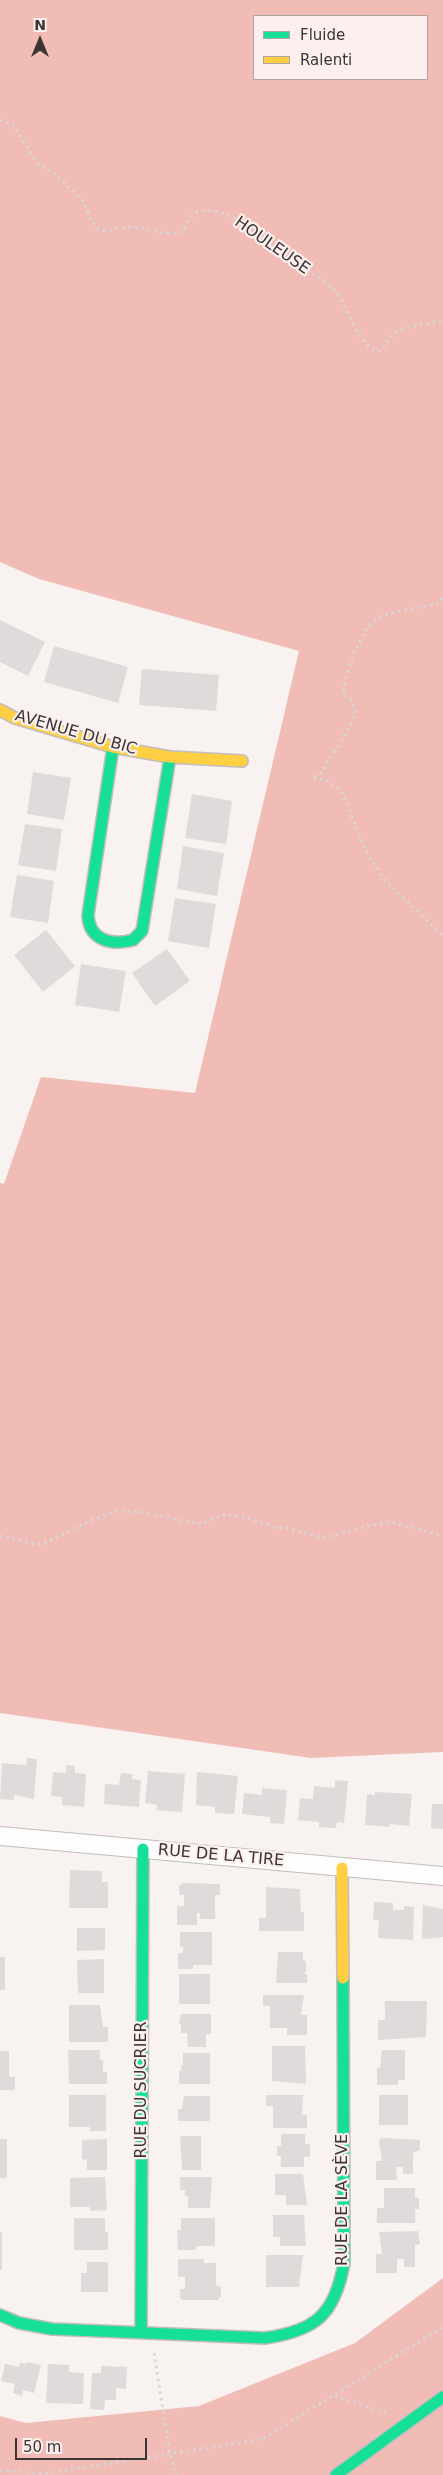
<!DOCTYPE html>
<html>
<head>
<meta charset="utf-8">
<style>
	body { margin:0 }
	#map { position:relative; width:443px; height:2475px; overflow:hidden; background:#f8f2f0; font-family:"DejaVu Sans",sans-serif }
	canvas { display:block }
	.legend { position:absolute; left:253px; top:15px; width:175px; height:65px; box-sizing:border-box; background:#fcefed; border:1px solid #afa5a3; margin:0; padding:6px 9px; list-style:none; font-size:15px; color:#3b3635 }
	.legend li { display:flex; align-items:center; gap:10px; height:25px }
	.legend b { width:25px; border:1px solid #afa5a3 }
	.north { position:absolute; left:15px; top:15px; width:50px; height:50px; -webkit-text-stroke:4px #fcefed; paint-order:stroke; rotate:0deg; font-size:14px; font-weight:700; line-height:20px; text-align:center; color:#3b3635 }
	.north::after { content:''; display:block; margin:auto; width:18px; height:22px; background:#3b3635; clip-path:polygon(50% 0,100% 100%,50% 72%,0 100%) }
	.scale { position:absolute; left:15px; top:2438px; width:132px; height:22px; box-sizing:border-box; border:2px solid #3b3635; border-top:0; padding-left:6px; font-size:15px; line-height:18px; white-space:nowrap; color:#3b3635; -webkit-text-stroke:4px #fcefed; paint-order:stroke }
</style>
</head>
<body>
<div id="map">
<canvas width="443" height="2475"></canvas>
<ul class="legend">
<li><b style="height:6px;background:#16e098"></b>Fluide</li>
<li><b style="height:6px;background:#ffcf43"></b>Ralenti</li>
</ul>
<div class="north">N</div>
<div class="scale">50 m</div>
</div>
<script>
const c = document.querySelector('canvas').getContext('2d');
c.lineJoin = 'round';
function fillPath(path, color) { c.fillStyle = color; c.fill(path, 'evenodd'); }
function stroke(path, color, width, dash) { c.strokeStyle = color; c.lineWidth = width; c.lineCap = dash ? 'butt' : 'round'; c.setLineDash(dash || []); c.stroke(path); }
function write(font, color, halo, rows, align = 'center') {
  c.font = font + ' "DejaVu Sans",sans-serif'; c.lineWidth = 4.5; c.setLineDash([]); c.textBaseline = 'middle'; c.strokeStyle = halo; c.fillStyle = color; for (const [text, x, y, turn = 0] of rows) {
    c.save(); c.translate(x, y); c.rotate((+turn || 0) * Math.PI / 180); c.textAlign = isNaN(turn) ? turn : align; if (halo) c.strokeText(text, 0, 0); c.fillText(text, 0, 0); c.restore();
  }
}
fillPath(new Path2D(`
	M0,0H443V1752L311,1758L0,1713V1183L4,1184L41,1077L195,1093L299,651L39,579L0,562ZM254,16H427V79H254Z
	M443,2278V2475H0V2416L26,2423L199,2406L355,2343Z`), '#f1bcb6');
fillPath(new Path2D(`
	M0,620L45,642L28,676L0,662Z
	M54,646L128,667L118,703L44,682Z
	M142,669L219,675L216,711L139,705Z
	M33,772L71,778L64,820L27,814Z
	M192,794L232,801L226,844L185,838Z
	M25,824L62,829L56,871L18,865Z
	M183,846L224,853L217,896L177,889Z
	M17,875L54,881L48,923L10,917Z
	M175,898L216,904L209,948L168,941Z
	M46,930L75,966L43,992L14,955Z
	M167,949L190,981L155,1006L132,973Z
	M81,964L126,971L119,1012L75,1005Z
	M27,1758L37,1759L34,1799L14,1795V1800L0,1799L2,1763L26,1765Z
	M66,1765L75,1766V1773L86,1774L84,1807L62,1805V1797L51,1796L53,1772L66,1773Z
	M148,1771L185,1774L182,1812L156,1810L157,1805L145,1803Z
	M197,1772L238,1776L234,1814L215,1813V1807L196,1805Z
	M121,1773L133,1774L132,1779L141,1780L139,1807L104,1804L105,1784L119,1785Z
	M335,1780L348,1781L344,1823L337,1822L336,1828L319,1827V1822L298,1820L300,1798L313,1799L314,1786L335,1788Z
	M262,1788L287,1790L284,1824L270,1823V1817L242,1814L244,1793L262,1795Z
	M375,1792L412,1794L409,1826L390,1824L389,1827L365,1825L367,1794L375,1795Z
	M432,1804H443V1829L431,1828Z
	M70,1870L102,1871V1882H108V1908H69Z
	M182,1883L220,1884V1895H215V1919H200V1913H197V1925H177V1906H184V1895H179V1885H182Z
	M266,1887L300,1889L301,1912H304V1931H259V1918H266Z
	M374,1902L393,1903V1910H404V1906L414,1907L413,1940L378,1938L379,1920H373Z
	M423,1905L443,1909V1937L422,1939Z
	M77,1928H105V1950L77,1951Z
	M180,1932H212V1965H193V1969H178V1953H183V1947H180Z
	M278,1952H303V1961H306V1973L300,1974H307V1983H276Z
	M0,1957H5V1990H0Z
	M104,1959V1993H78L77,1960Z
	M179,1974H210V2004H179Z
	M263,1995H304L301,2015H307V2035H287V2028H270V2006H263Z
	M385,2001H427L426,2037L378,2040V2020H385Z
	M69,2005H100L103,2027H108V2042H69Z
	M181,2014H211V2034H206V2047H188L187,2033H181V2024H179Z
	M272,2046H305L306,2084L272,2081Z
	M68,2050H100V2060H103V2072H107V2084H69Z
	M382,2050H405V2080H398V2085H377V2068H380Z
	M0,2051H9V2077H15V2090H0Z
	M183,2053H210V2084H179V2071H181V2065H183Z
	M69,2095H106V2131H90V2127H69Z
	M266,2095H303L302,2115H307V2128H273V2106H266Z
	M379,2095H408V2125H379Z
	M184,2096H210V2121H178V2109H182Z
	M281,2134H305V2144H310V2157H304V2167H281V2156H277V2146H281Z
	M180,2136H201V2170H182Z
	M382,2138L420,2140V2150L413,2153V2174H403V2167H396L397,2180H376V2161H382L379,2140Z
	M0,2139H7V2178H0Z
	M107,2139V2170H87V2159L82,2160V2140Z
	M275,2174H303L307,2205H286V2195H275Z
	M105,2177L107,2210L90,2211V2207H70V2178Z
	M180,2177H212L210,2208H188V2196H185V2190H180Z
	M384,2188H415V2198H419V2209H415V2223H377V2208H384Z
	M273,2215H304L306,2246H280V2237H273Z
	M74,2218H105V2232H108V2250H74Z
	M181,2218H215V2246H196V2250H178L177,2230H181Z
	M418,2231L420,2244L415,2245V2267H404V2259H397V2273H376V2254H382L379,2232Z
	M0,2232H2V2270H0Z
	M266,2255H303L299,2287H266Z
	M178,2259H204V2263H216V2285L221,2287V2297H219V2300H183L180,2298V2289H185V2277H178Z
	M87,2262H108V2292H81V2273H87Z
	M27,2362L41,2365L34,2393L23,2390L22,2396L13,2393L15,2384L1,2381L5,2364L19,2367L20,2363L27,2364Z
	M48,2364L69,2365V2372L84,2373L83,2404L46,2403Z
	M101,2366L127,2367L126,2389L116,2388V2400H105L104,2410L90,2409L92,2373H101Z`), '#e0dbda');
const street = new Path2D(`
	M0,1836L443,1876`);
const fast = new Path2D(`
	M113,747L88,915C89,940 111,946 133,940L142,931L170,757
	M0,2315L19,2323L52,2329L265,2338C316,2331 335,2314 344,2263L343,1978
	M141,2332L143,1849
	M336,2475L443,2397`);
const slow = new Path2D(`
	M0,710L15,718L113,747L170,757L242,761
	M342,1868L343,1978`);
stroke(street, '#c2bdbc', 20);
stroke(fast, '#c2bdbc', 14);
stroke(slow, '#c2bdbc', 14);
stroke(new Path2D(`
	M0,120L13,125L38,164L56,175L84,202L92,222L99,230C110,232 119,227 130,227C151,227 159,237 182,232C185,227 188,221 192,216C199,209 208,210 217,212C247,219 256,237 280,254C297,266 319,274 334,290C349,305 357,350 381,351L393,334L403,329L443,320
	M443,598L436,604C420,608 390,611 376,619C363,626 341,680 344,695L350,699L355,709V716L337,749L327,760L324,771L312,778L328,781L341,790L366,851L384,879L443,936
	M0,1536L40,1545L94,1519L117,1511L139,1512L202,1524L225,1514L248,1518L274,1527L292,1529L323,1538L367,1526L392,1522L443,1536
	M154,2353L170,2454L177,2475
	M335,2396L386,2413
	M0,2470L43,2474L263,2439L443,2327`), '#d8d6d5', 3, [2.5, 4]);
stroke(street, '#fefdfd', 18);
stroke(fast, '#16e098', 11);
stroke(slow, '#ffcf43', 11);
write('16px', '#3b3635', '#fcefed', [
	["HOULEUSE",272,246,35],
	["AVENUE DU BIC",76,733,16],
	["RUE DE LA TIRE",221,1856,5],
	["RUE DU SUCRIER",142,2090,-90],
	["RUE DE LA SÈVE",343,2200,-90]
]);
</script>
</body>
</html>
